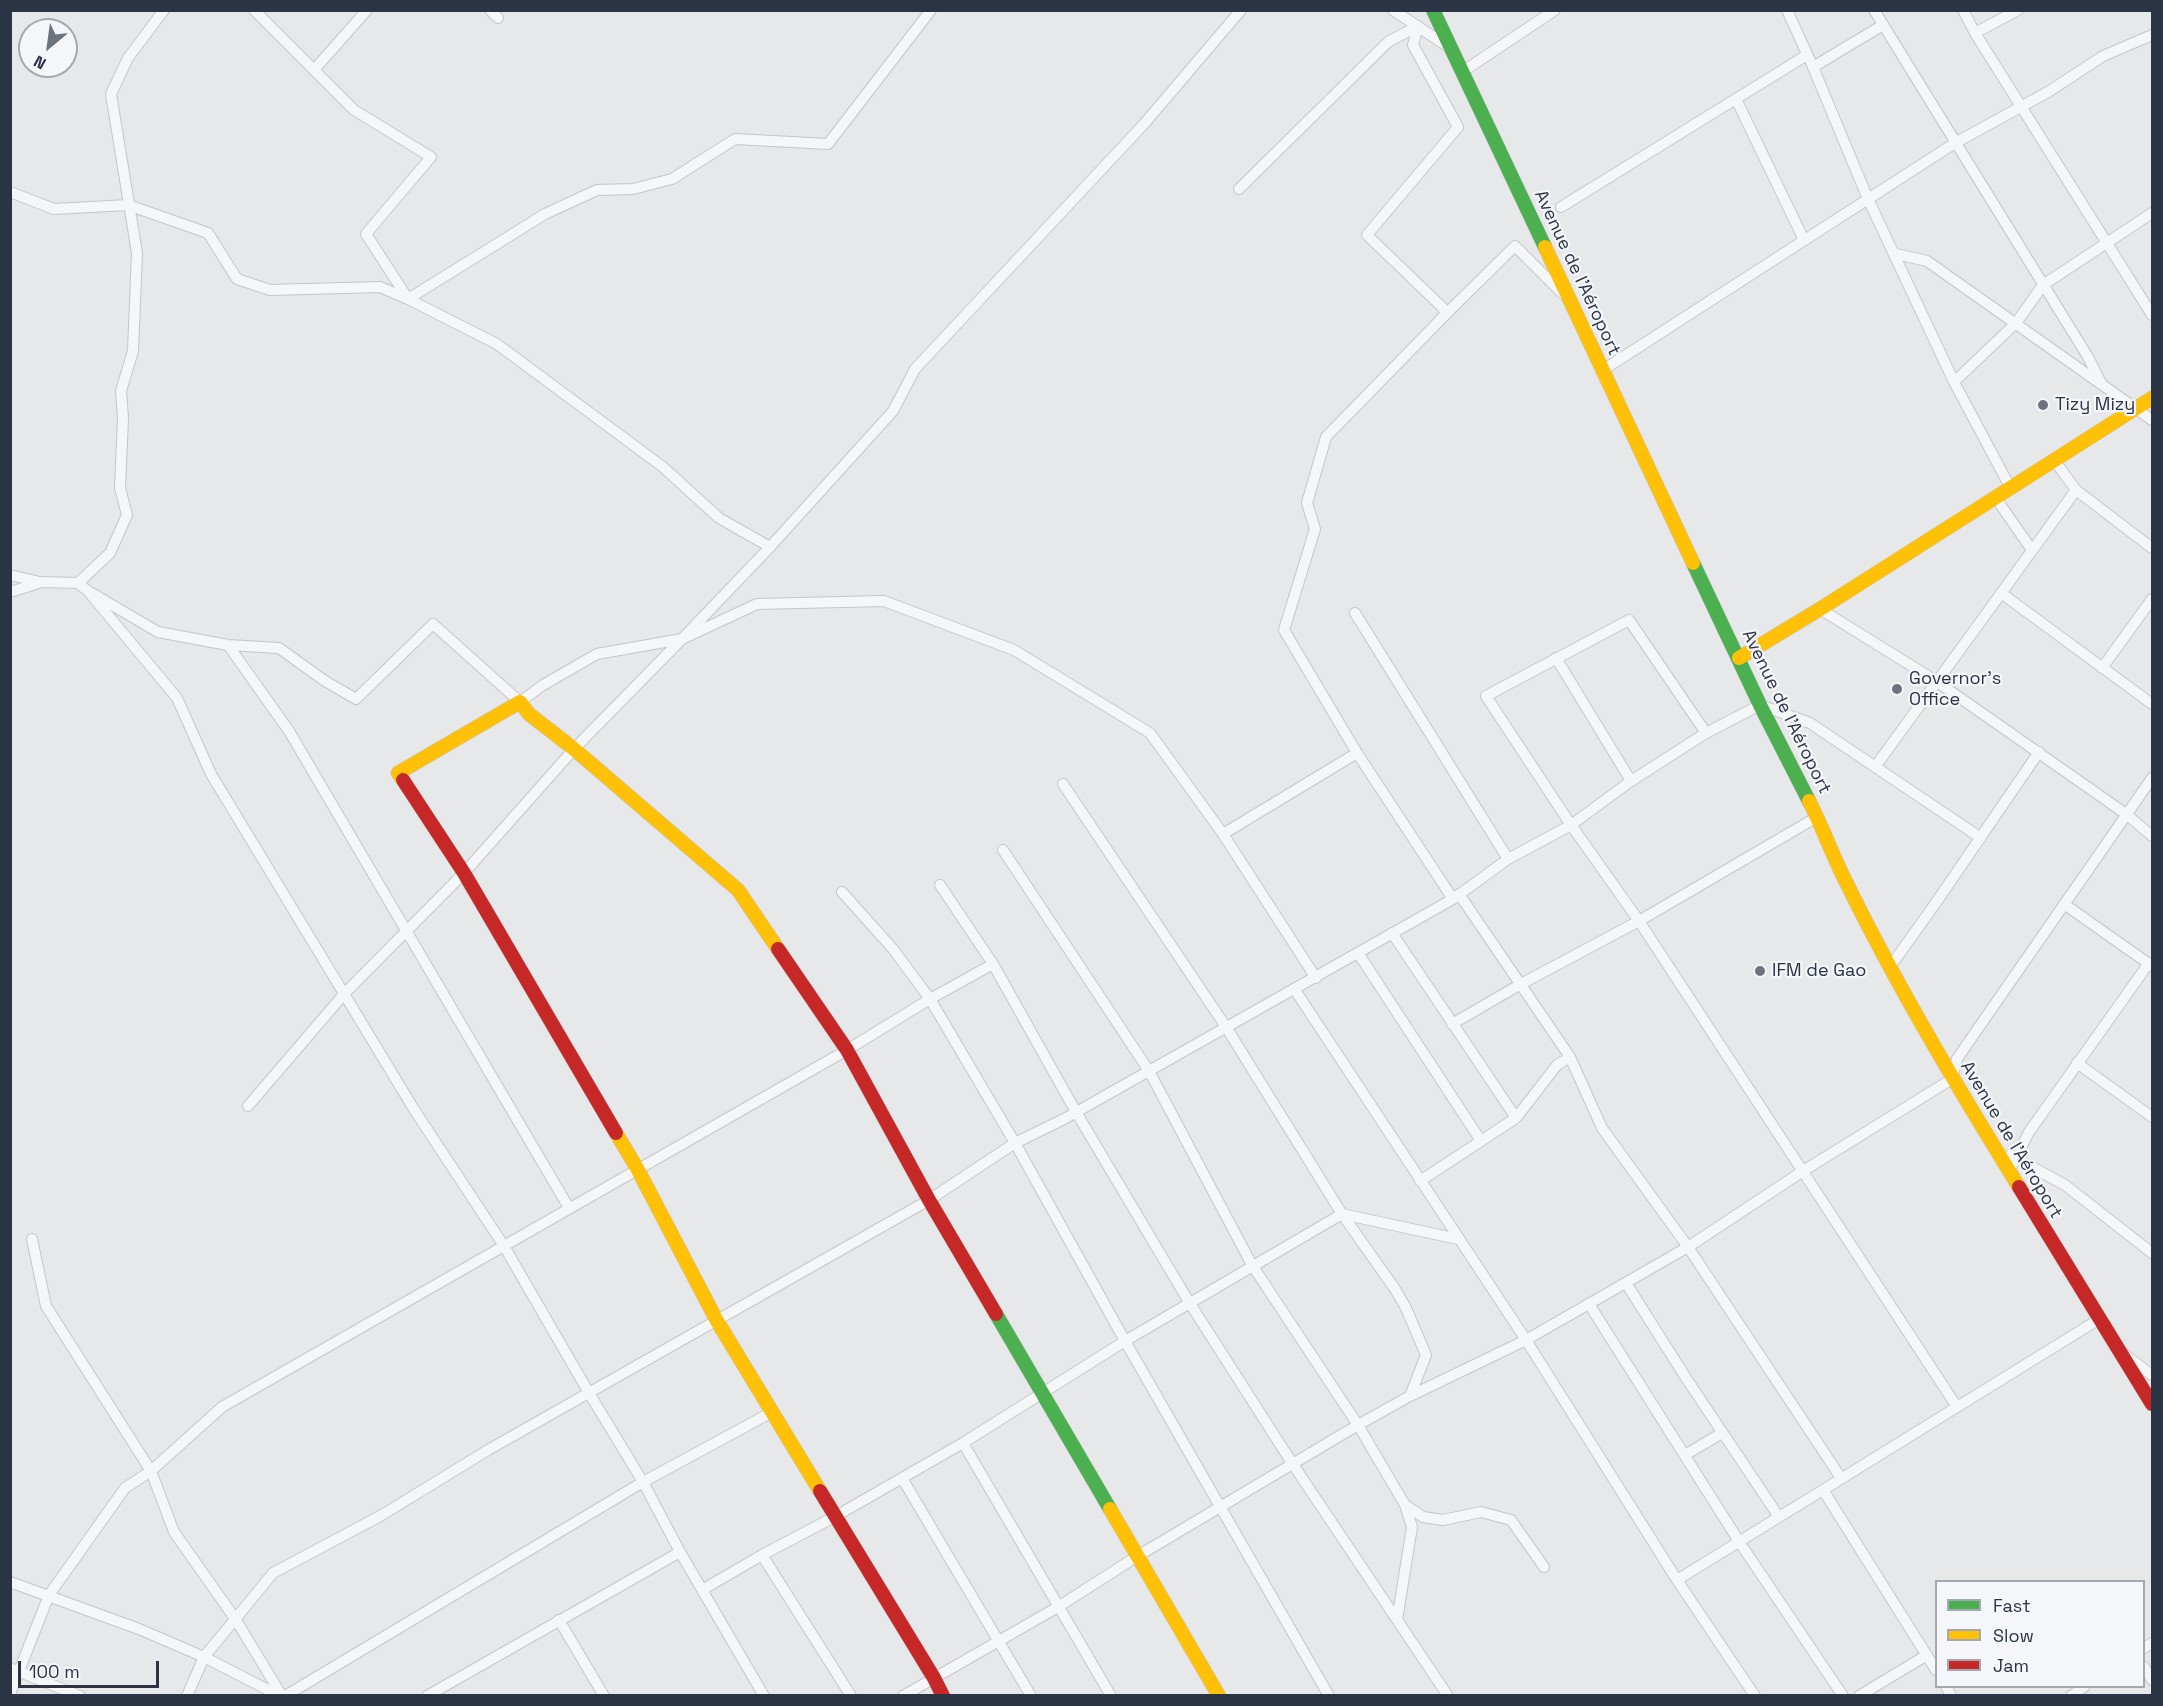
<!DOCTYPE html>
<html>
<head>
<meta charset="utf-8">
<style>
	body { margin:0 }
	#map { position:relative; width:2163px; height:1706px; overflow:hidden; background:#e6e8ea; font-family:"Space Grotesk",sans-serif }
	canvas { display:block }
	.frame { position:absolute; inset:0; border:12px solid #2b3445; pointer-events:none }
	.legend { position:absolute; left:1935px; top:1580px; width:210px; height:108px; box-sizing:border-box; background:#f4f6f9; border:2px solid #a4a8b1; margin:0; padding:8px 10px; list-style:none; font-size:18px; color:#2b3445 }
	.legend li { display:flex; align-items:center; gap:12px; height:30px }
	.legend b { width:30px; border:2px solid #a4a8b1 }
	.north { position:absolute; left:18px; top:18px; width:60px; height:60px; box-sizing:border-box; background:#f4f6f9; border:2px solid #a4a8b1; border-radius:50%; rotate:209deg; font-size:16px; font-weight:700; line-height:24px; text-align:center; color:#2b3445 }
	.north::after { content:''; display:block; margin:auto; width:21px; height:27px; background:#6c737f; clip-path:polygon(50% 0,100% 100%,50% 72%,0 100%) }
	.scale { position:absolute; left:18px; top:1661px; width:141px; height:27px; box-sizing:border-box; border:3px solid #2b3445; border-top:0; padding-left:8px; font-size:18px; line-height:21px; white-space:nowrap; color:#2b3445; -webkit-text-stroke:4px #f4f6f9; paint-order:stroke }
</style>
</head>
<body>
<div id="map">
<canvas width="2163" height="1706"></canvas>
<div class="frame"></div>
<ul class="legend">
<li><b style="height:8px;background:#4caf50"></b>Fast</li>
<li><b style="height:8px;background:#ffc107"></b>Slow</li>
<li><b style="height:8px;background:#c62828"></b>Jam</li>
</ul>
<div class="north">N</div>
<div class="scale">100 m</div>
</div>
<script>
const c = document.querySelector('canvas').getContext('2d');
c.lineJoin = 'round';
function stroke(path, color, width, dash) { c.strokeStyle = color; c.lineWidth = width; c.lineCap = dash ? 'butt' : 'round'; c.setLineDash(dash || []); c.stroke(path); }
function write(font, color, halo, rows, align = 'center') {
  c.font = font + ' "Space Grotesk",sans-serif'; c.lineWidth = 4.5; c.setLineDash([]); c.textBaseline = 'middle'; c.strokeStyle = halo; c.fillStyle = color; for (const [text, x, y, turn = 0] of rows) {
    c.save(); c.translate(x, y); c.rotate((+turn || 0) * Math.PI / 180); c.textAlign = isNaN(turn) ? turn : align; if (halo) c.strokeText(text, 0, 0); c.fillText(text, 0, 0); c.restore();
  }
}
const street = new Path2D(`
	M254,10L354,110L431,157L366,234L408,299L497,344L663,467L719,518L770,547
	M490,10L498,18
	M1393,10L1450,48
	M1787,10L1813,67L1868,199L1954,382L2010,487
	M1874,10L2088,357L2101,383
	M1963,10L1975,33
	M2018,10L1975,33L2152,315
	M1418,26L1413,45L1458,127L1367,235L1443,308L1446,314L1326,437L1307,503L1315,529L1284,630L1357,753L1453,899
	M1813,67L1883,25
	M314,70L367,10
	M1462,72L1555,10
	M1736,99L1804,240
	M1239,189L1388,42L1418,26
	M10,192L54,209L128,205L208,233L237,279L270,290L380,287L408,299L545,214L597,190L633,189L672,179L735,139L828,144L931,10
	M1561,207L1807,55
	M1896,254L1927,261L2152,420
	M1446,314L1515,246L1563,294
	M1603,370L1955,143L2048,92L2103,56L2152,35
	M1954,382L2016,323L2043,285L2152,213
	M2054,460L2076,490L2152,548
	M1995,497L2032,550
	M10,575L40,582L78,583L88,591L177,698L211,774L415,1111L504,1246L589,1393L643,1482L680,1552L764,1696
	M78,583L110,553L127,515L120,488L123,418L121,391L133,351L137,253L111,94L128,58L164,10
	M88,591L158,632L228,645L279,648L325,681L356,699L433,624L520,702L543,685L597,654L682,639L770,547L893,411L915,369L1144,124L1241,10
	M10,592L39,583
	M2001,593L2152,704
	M1820,609L1936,681L2126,814L2152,836
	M1355,613L1508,859
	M228,645L289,731L569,1208
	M1556,658L1631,781
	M2102,668L2152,599
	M1706,733L1629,620L1486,696L1571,825L1639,921L1957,1407L2101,1318
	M1875,767L2076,490
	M1063,784L1226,1027L1342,1214L1395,1289L1406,1308L1426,1355L1410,1396
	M1223,834L1316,978
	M1003,850L1149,1071L1252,1265L1358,1425L1405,1505L1412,1527L1397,1620
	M940,885L993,964L1076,1112L1189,1302L1292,1463L1448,1696
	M842,892L893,949L930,999L1015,1143L1125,1341L1329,1696
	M1459,894L1570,1057L1602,1128L1688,1247L1841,1478
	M2064,904L2152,966
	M1392,933L1516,1118L1420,1181
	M1358,953L1481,1141
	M1890,967L1935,904L2039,752
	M1295,990L1526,1340L1677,1580L1755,1696
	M1452,1024L1521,984L1639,921L1817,817
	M2077,1063L2152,1117
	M248,1106L345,993L464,873L574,749L682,639L757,604L884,601L1014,650L1150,733L1223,834L1357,753
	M1516,1118L1557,1065L1570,1057
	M2010,1155L2065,1185L2152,1253
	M2008,1173L2029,1132L2149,963
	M32,1239L46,1306L151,1471L174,1532L236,1620L282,1696
	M1626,1283L1686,1378L1779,1517L1823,1490
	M1589,1304L1740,1543L1843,1696
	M2124,1354L2152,1375
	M963,1443L1111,1696
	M1685,1455L1722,1433
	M902,1478L1031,1696
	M1405,1505L1423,1517L1443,1520L1481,1512L1511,1520L1544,1567
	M762,1555L851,1696
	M1677,1580L1779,1517
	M10,1582L139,1629L204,1657L280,1696
	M702,1590L762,1555L836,1516L963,1443L1125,1341L1342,1214L1458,1239
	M559,1620L604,1696
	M2144,1648L2152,1643
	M2144,1667L2152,1680
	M10,1668L80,1696
	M1936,1670L1823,1490L1957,1407
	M1946,1686L1951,1696
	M10,1694L49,1595L125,1488L151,1471L222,1407L847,1050L930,999L993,964
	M187,1696L204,1657L273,1573L382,1515L488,1450L929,1200L1015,1143L1064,1119L1453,899L1508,859L1571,825L1631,781L1706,733L1760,705L1810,723L1981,838
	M285,1696L643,1482L772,1412
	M427,1696L680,1552
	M903,1696L1058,1607L1136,1557L1358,1425L1410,1396L1526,1340L1688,1247L1803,1171L1952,1079L1957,1059L1970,1040L2152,778
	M1859,1696L1927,1655
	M2071,1696L2085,1686`);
const fast = new Path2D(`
	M1433,10L1545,247
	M1693,563L1760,705L1809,801
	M996,1314L1110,1509`);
const slow = new Path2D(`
	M1545,247L1693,563
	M1739,658L1820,609L2152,398
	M403,780L398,773L520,702L529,714L574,749L738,890L778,949
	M1809,801C1823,828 1833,857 1847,884C1898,988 1958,1088 2019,1187
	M616,1133L638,1170L717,1321L820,1491
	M1110,1509L1219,1696`);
const jam = new Path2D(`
	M403,780L464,873L616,1133
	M778,949L847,1050L929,1200L996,1314
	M2019,1187L2152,1404
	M820,1491L934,1678L943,1696`);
stroke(street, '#c4c6c8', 12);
stroke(fast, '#c4c6c8', 15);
stroke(slow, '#c4c6c8', 15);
stroke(jam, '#c4c6c8', 15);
stroke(street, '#f5f6f7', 10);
stroke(fast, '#4caf50', 14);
stroke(slow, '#ffc107', 14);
stroke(jam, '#c62828', 14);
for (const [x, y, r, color] of [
	[2043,405,6,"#6c737f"],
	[1897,689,6,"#6c737f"],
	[1760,971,6,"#6c737f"]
]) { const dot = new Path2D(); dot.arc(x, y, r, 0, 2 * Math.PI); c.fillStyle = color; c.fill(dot); stroke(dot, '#f4f6f9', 2); }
write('18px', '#2b3445', '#f4f6f9', [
	["Avenue de l'Aéroport",1577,273,65],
	["Avenue de l'Aéroport",1786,712,64],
	["Avenue de l'Aéroport",2011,1140,59]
]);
write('18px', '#2b3445', '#f4f6f9', [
	["Tizy Mizy",2055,405],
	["Governor's",1909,679],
	["Office",1909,700],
	["IFM de Gao",1772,971]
], 'left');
</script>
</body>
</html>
